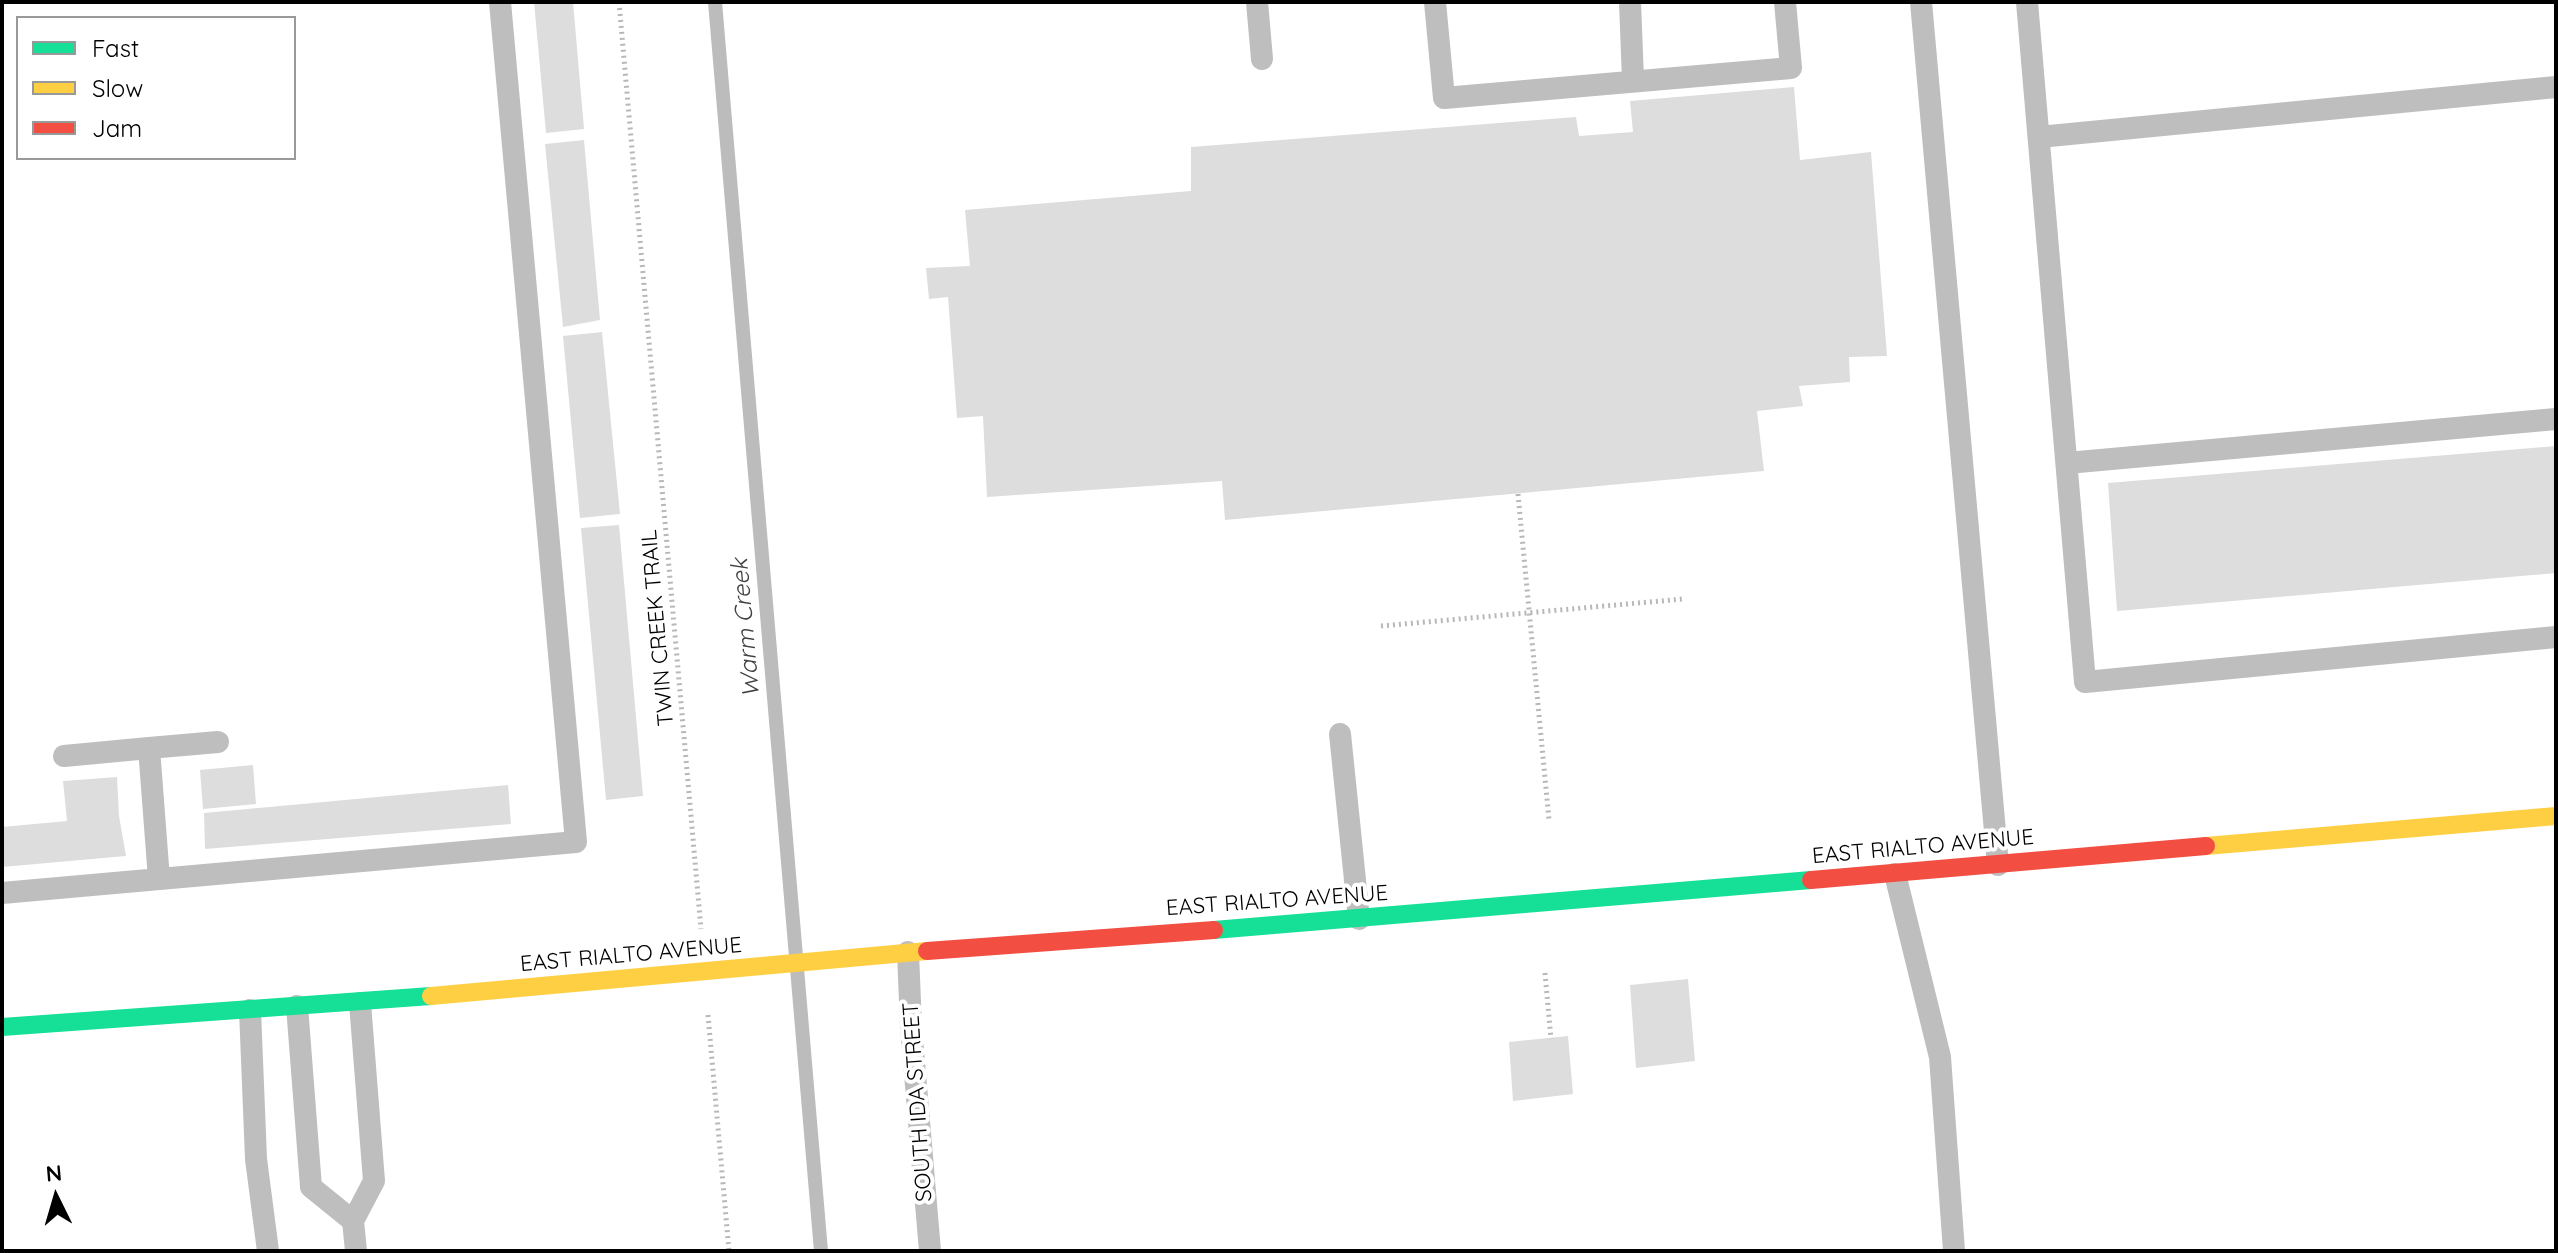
<!DOCTYPE html>
<html>
<head>
<meta charset="utf-8">
<style>
	body { margin:0 }
	#map { position:relative; width:2558px; height:1253px; overflow:hidden; background:#fff; font-family:Quicksand,sans-serif }
	canvas { display:block }
	.frame { position:absolute; inset:0; border:4px solid #000; pointer-events:none }
	.legend { position:absolute; left:16px; top:16px; width:280px; height:144px; box-sizing:border-box; background:#fff; border:2px solid #999; margin:0; padding:10px 14px; list-style:none; font-size:24px; color:#000 }
	.legend li { display:flex; align-items:center; gap:16px; height:40px }
	.legend b { width:40px; border:2px solid #999 }
	.north { position:absolute; left:16px; top:1157px; width:80px; height:80px; -webkit-text-stroke:6px #fff; paint-order:stroke; rotate:355deg; font-size:22px; font-weight:700; line-height:32px; text-align:center; color:#000 }
	.north::after { content:''; display:block; margin:auto; width:28px; height:36px; background:#000; clip-path:polygon(50% 0,100% 100%,50% 72%,0 100%) }
</style>
</head>
<body>
<div id="map">
<canvas width="2558" height="1253"></canvas>
<div class="frame"></div>
<ul class="legend">
<li><b style="height:10px;background:#16e098"></b>Fast</li>
<li><b style="height:10px;background:#ffcf43"></b>Slow</li>
<li><b style="height:10px;background:#f24e42"></b>Jam</li>
</ul>
<div class="north">N</div>
</div>
<script>
const c = document.querySelector('canvas').getContext('2d');
c.lineJoin = 'round';
function stroke(path, color, width, dash) { c.strokeStyle = color; c.lineWidth = width; c.lineCap = dash ? 'butt' : 'round'; c.setLineDash(dash || []); c.stroke(path); }
function fillPath(path, color) { c.fillStyle = color; c.fill(path, 'evenodd'); }
function write(font, color, halo, rows, align = 'center') {
  c.font = font + ' Quicksand,sans-serif'; c.lineWidth = 8; c.setLineDash([]); c.textBaseline = 'middle'; c.strokeStyle = halo; c.fillStyle = color; for (const [text, x, y, turn = 0] of rows) {
    c.save(); c.translate(x, y); c.rotate((+turn || 0) * Math.PI / 180); c.textAlign = isNaN(turn) ? turn : align; if (halo) c.strokeText(text, 0, 0); c.fillText(text, 0, 0); c.restore();
  }
}
stroke(new Path2D(`
	M715,2L821,1251`), '#bcbcbc', 14);
fillPath(new Path2D(`
	M534,2H573L584,129L546,133Z
	M1794,87L1800,160L1871,152L1887,356L1849,357L1850,382L1799,386L1803,406L1757,411L1764,471L1225,520L1222,481L987,497L983,416L957,418L948,297L929,299L926,268L970,266L965,210L1191,191V147L1576,117L1579,136L1633,132L1630,101Z
	M584,140L600,320L563,327L545,144Z
	M602,332L620,514L580,518L563,336Z
	M2556,446V573L2117,611L2108,483Z
	M619,525L643,796L606,800L581,528Z
	M253,765L256,804L203,809L200,770Z
	M117,777L119,816L126,856L2,867V827L67,821L63,781Z
	M508,785L511,824L205,849L204,813Z
	M1688,979L1695,1061L1636,1068L1630,985Z
	M1568,1036L1573,1094L1513,1101L1509,1042Z`), '#ddd');
stroke(new Path2D(`
	M619,2L701,929
	M1518,494L1549,820
	M1381,626L1683,599
	M1545,973L1551,1039
	M708,1015L729,1251`), '#b8b8b8', 5, [2, 4]);
stroke(new Path2D(`
	M1257,2L1262,59
	M1435,2L1444,98L1791,68L1785,2
	M1630,2L1633,80
	M1921,2L1998,865
	M2027,2L2085,682L2556,637
	M2039,137L2556,87
	M2067,463L2556,419
	M1340,734L1359,919
	M149,748L218,742
	M64,756L149,748L159,879
	M1895,874L1940,1057L1954,1251
	M2,893L576,842L500,2
	M908,952L911,1027L930,1251
	M297,1006L311,1187L353,1221
	M250,1010L256,1159L268,1251
	M356,1251L353,1221L374,1181L360,1003`), '#bebebe', 22);
stroke(new Path2D(`
	M1214,930L1811,880
	M2,1027L431,996`), '#16e098', 18);
stroke(new Path2D(`
	M2206,846L2556,816
	M431,996L927,951`), '#ffcf43', 18);
stroke(new Path2D(`
	M1811,880L2206,846
	M927,951L1214,930`), '#f24e42', 18);
write('22px', '#000', '#fff', [
	["TWIN CREEK TRAIL",658,628,-95],
	["EAST RIALTO AVENUE",1923,847,-5],
	["EAST RIALTO AVENUE",1277,901,-4],
	["EAST RIALTO AVENUE",631,955,-5],
	["SOUTH IDA STREET",918,1102,-94]
]);
write('italic 24px', '#414141', '#fff', [
	["Warm Creek",746,628,-95]
]);
</script>
</body>
</html>
